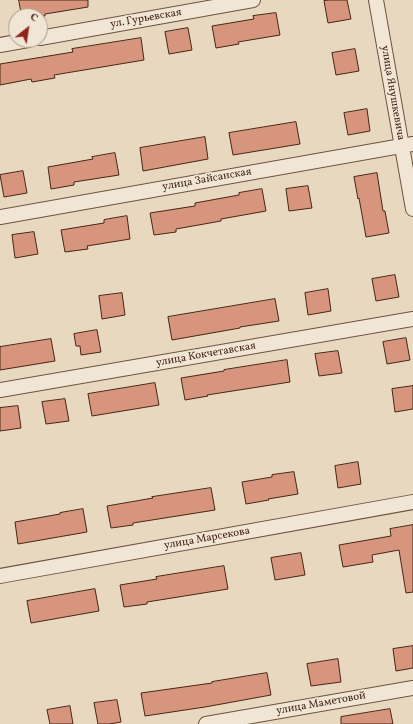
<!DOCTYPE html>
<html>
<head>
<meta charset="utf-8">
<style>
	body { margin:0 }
	#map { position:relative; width:413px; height:724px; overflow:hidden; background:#e9d8c0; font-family:Vollkorn,serif }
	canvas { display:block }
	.north { position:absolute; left:8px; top:8px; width:40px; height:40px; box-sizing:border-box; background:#f1e6d6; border:1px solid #ac9988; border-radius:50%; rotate:30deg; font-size:11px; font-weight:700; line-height:16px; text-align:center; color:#452614 }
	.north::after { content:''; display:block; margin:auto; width:14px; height:18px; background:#8f2418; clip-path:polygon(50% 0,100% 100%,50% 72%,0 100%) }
</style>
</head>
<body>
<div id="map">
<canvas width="413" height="724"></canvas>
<div class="north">С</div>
</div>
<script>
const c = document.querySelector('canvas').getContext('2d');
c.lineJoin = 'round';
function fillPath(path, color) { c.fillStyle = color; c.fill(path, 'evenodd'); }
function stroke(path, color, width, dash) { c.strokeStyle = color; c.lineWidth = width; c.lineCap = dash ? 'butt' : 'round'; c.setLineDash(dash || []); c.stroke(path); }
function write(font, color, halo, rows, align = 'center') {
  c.font = font + ' Vollkorn,serif'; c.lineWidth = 3.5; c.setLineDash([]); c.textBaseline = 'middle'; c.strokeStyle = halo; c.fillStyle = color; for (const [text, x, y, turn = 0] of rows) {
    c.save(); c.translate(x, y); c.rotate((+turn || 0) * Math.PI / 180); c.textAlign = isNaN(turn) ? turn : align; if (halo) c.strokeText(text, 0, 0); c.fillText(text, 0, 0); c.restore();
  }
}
const building = new Path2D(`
	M19,0H88V7L45,14V16H22Z
	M330,0H347L351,19L328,23L324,1Z
	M276,13L280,35L238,42L239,44L216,48L212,26L254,19L253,16Z
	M188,28L192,50L169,54L165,32Z
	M141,38L144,60L54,75L55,78L32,82L31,79L0,85V64L73,52L72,49Z
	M355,49L359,71L336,75L332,53Z
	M367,109L370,131L348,135L344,113Z
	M296,122L300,144L233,155L229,133Z
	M205,137L208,159L143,171L140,148Z
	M115,153L119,175L74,182V185L51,189L48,167L93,159L92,157Z
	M23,171L27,193L4,197L0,175Z
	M377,173L383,211H385L389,233L366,237L359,198L358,199L354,177Z
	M308,186L312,208L289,211L286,189Z
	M262,189L266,211L221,219V221L176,229V232L154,235L150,213L195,206V203L239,195V193Z
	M127,216L130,239L87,246L88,249L65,252L61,230L104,223V220Z
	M34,232L38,254L15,258L12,235Z
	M395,275L399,297L376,301L372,279Z
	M328,289L331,311L308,315L305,293Z
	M122,293L125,315L102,319L99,296Z
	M275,299L279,321L240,327V328L172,340L168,317Z
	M97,330L101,352L81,355L80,346H76L74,334Z
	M406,338L410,360L387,364L383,342Z
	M51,339L55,361L0,370V347Z
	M338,351L342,373L319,376L315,354Z
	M287,360L290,382L207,395L208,396L185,400L181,378L224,371V370Z
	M155,383L159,405L92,416L88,394Z
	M413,386V409L395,412L392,389Z
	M65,399L69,421L46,424L42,402Z
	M18,406L21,428L0,431V408Z
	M358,462L361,484L338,488L335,466Z
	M294,472L298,494L268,499L269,500L246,504L242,482L272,477V475Z
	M211,488L215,510L133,523V525L111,528L107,506L153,498L152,497Z
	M83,509L87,532L18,544L15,522L60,514V513Z
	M413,525V592L406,593L399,550L372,555L373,562L343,567L339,545L391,536L390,529Z
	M301,553L305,575L275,580L271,558Z
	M224,566L228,589L147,602V604L124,607L120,585L157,579L156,577Z
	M95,589L99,611L31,623L27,601Z
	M413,646V668L396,671L393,649Z
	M338,659L341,682L311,686L307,664Z
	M267,673L271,695L205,707L145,716L141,693L212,683V682Z
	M117,700L121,722L109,724H98L94,703Z
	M70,706L73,724H50L47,710Z
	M390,709L393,724H341V717Z`);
fillPath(building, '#d8957d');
stroke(building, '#452614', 1);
const minor = new Path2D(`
	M376,0L413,209
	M40,38L253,0
	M0,45L28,40
	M0,217L413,144
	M0,390L413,319
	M0,576L413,502
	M206,724L413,688`);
stroke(minor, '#6e523f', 16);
stroke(minor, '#f1e6d6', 14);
write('11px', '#452614', '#f1e6d6', [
	["ул. Гурьевская",146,19,-10],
	["улица Янушкевича",392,93,80],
	["улица Зайсанская",207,180,-10],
	["улица Кокчетавская",206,355,-10],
	["улица Марсекова",207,539,-10],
	["улица Маметовой",321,704,-10]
]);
</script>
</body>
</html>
